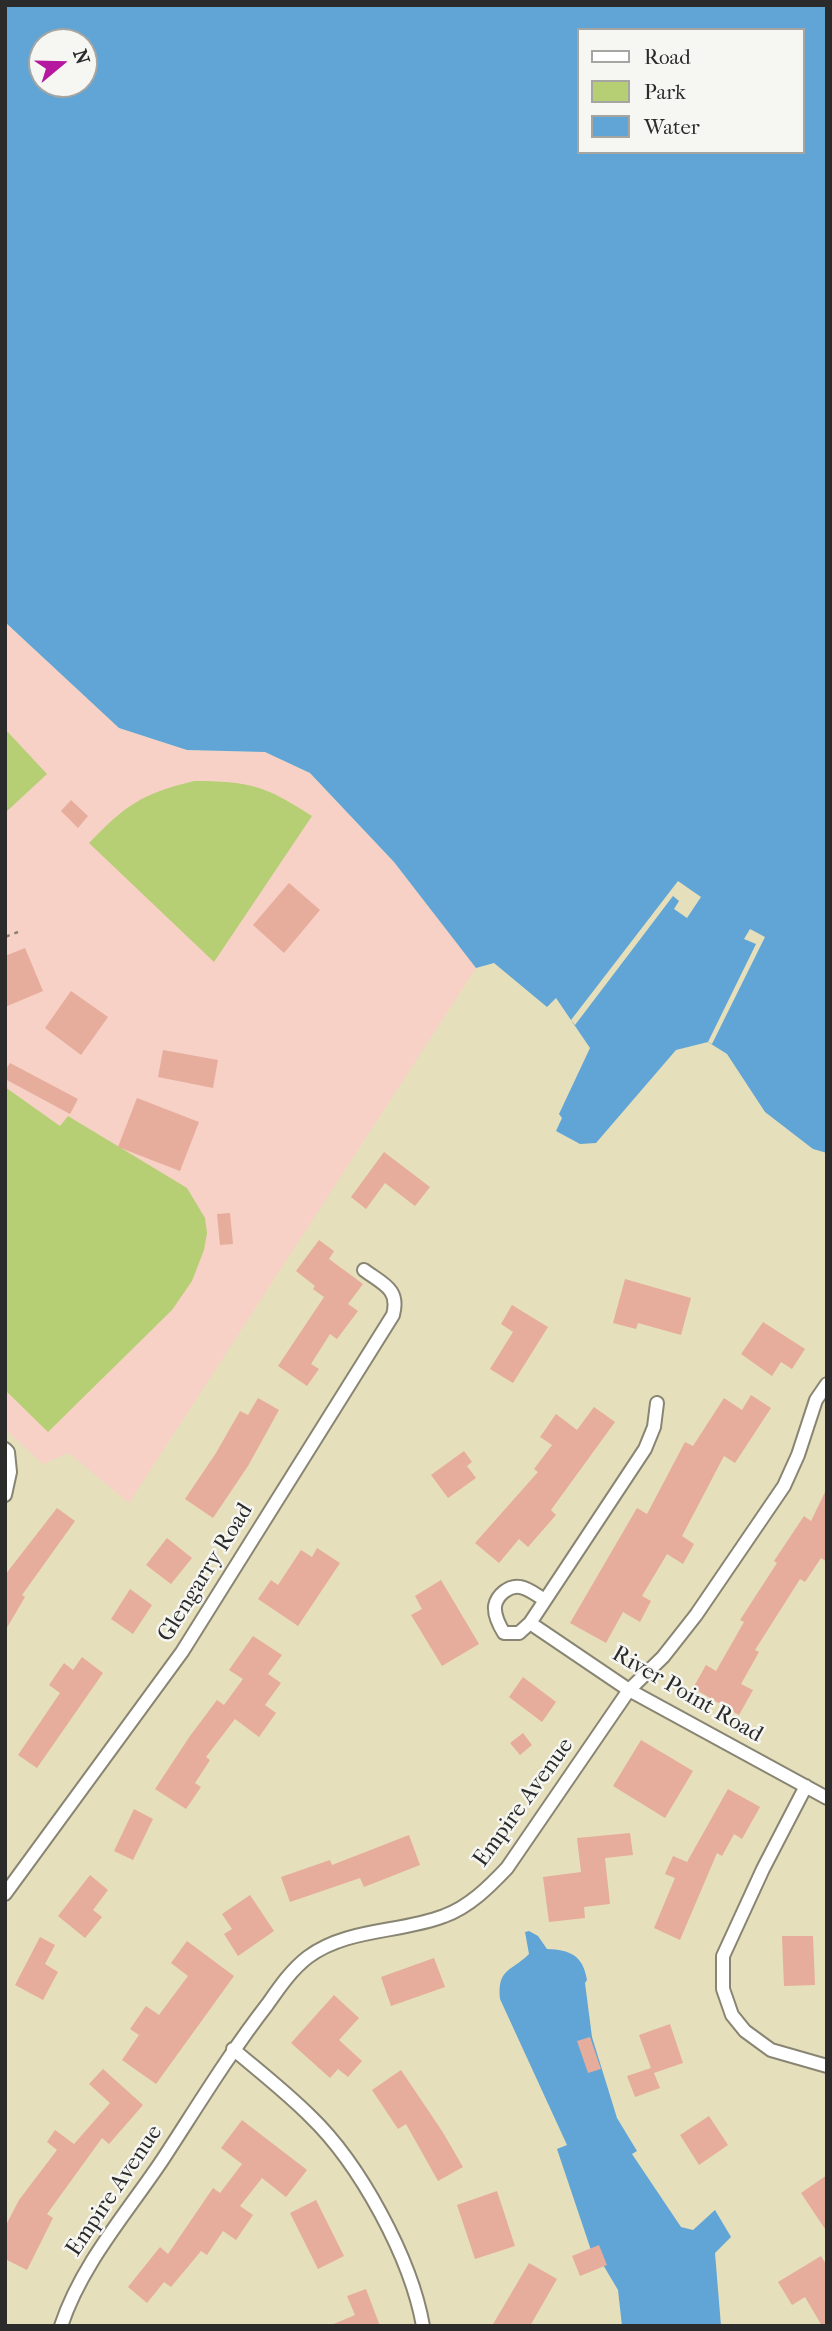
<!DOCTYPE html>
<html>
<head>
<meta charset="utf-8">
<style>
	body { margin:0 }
	#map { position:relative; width:832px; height:2331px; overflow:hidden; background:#e6dfbb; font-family:"IM FELL French Canon",serif }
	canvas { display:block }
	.frame { position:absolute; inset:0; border:7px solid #2b2b2b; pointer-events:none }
	.legend { position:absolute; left:577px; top:28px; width:228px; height:126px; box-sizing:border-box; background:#f6f6f2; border:2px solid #a5a5a2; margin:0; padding:9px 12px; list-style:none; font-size:21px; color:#2b2b2b }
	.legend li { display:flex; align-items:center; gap:14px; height:35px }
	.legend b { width:35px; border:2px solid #a5a5a2 }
	.north { position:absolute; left:28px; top:28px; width:70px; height:70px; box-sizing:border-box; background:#f6f6f2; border:2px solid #a5a5a2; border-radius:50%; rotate:71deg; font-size:19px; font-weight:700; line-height:28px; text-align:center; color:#2b2b2b }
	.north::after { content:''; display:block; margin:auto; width:24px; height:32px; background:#b5179e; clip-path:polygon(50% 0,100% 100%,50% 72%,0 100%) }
</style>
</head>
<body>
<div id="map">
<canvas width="832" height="2331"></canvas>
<div class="frame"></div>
<ul class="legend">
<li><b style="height:9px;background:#fff"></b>Road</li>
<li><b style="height:19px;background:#b6cf74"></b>Park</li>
<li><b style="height:19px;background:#60a5d5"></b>Water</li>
</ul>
<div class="north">N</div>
</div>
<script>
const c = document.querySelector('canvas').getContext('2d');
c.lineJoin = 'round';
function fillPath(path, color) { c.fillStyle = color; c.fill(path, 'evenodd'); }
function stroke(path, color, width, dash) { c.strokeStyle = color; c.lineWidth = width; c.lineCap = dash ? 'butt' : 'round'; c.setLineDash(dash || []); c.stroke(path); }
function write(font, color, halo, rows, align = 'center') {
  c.font = font + ' "IM FELL French Canon",serif'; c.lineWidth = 5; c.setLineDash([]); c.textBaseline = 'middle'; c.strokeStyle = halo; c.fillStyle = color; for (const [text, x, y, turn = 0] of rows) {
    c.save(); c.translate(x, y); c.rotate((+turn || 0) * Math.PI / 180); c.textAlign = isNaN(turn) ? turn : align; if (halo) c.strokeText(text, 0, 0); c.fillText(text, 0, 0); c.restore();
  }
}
fillPath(new Path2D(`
	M5,622L119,728L187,750L265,752L310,773L394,862L476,968L129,1503L69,1453L43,1464L5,1429Z`), '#f7d1c6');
fillPath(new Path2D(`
	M5,729L47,774L5,813Z
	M194,781C249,781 266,786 312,816L214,962L89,843C126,805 141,794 194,781Z
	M5,1087L60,1126L68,1116L187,1188L205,1218L207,1233L204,1250L192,1281L172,1310L48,1432L5,1390Z`), '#b6cf74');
fillPath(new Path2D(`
	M5,5H827V1153L813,1149L765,1112L727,1054L708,1042L676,1050L596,1143L580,1144L556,1131L562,1118L559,1114L590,1048L556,998L547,1007L494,963L476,968L394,862L310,773L265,752L187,750L119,728L5,622ZM578,30H802V152H578ZM42,42H84V84H42Z
	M529,1931L538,1936L547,1949C570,1950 583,1955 587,1980L585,1983L592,2037L617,2118L637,2151L632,2154L681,2227L693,2230L715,2210L731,2237L715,2253L721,2326H622L618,2290L602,2263L596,2265L557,2149L567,2145L500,1999C497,1968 511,1972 529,1954L525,1932Z`), '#60a5d5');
fillPath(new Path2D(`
	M678,881L701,897L687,918L674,909L679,901L673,896L575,1025L571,1020Z
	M750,929L765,937L712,1044L708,1042L756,944L744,939Z`), '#e6dfbb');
fillPath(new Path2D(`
	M71,800L88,816L78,828L61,811Z
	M289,883L320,910L284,953L253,925Z
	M25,948L43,991L5,1007V956Z
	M71,991L108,1017L81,1055L45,1028Z
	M163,1050L218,1060L213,1088L158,1077Z
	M10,1063L78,1099L70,1114L5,1079V1071Z
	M137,1098L199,1122L180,1171L118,1147Z
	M384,1152L430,1187L415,1206L385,1183L366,1209L351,1197Z
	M230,1213L233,1244L220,1245L217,1214Z
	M319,1240L334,1251L329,1259L363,1284L348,1304L358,1311L337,1339L330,1334L311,1364L319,1369L307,1386L278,1366L324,1297L313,1289L315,1286L296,1271Z
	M625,1279L691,1298L681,1335L638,1323L636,1329L613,1323Z
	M512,1305L548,1327L513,1383L490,1369L513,1332L501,1324Z
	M763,1322L805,1349L792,1369L781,1362L772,1376L741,1354Z
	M751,1395L771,1408L735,1463L724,1456L682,1536L694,1544L683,1564L667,1554L642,1596L651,1601L640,1622L623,1612L606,1643L570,1623L637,1508L647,1514L685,1442L693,1446L724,1398L742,1410Z
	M258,1398L279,1410L248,1466L213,1518L185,1499L216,1453L240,1411L248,1415Z
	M594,1407L615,1422L551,1510L556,1515L528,1547L519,1539L499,1563L475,1543L538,1472L534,1469L552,1445L540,1437L556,1414L577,1430Z
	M464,1451L472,1462L467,1466L476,1478L448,1498L431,1475Z
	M827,1488V1562L821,1558L805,1582L800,1579L755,1650L759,1652L741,1684L753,1690L739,1715L693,1688L706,1665L716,1671L744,1622L740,1620L777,1563L774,1561L804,1516L811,1521Z
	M57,1508L75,1521L22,1595L25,1597L5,1631V1575Z
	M167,1538L192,1558L171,1584L146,1565Z
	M317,1548L340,1563L298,1626L258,1599L271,1580L278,1585L301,1550L312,1557Z
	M441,1580L479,1644L442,1666L411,1615L422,1609L415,1596Z
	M130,1589L152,1605L133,1634L111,1619Z
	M253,1636L282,1655L268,1674L281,1683L265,1705L276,1713L259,1737L235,1719L206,1757L210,1760L195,1783L201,1787L186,1809L155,1789L190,1736L217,1700L224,1705L243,1679L229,1670Z
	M82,1657L103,1673L37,1768L18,1755L60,1693L49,1685L64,1663L73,1670Z
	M523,1677L556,1702L542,1722L509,1697Z
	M523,1733L532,1745L520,1755L510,1743Z
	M641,1740L693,1771L665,1818L613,1786Z
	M728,1789L760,1807L742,1839L734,1834L722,1856L717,1853L680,1940L654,1928L675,1878L665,1874L673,1856L687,1862Z
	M134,1809L153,1819L133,1860L114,1851Z
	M630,1833L633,1855L605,1858L610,1904L584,1907L585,1918L549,1922L543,1877L581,1872L577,1838Z
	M409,1835L420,1865L364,1887L360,1878L290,1902L281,1877L330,1860L332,1865Z
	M90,1875L108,1890L93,1910L102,1917L85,1938L58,1916Z
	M250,1895L274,1931L238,1956L224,1934L232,1929L222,1914Z
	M782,1936H813L815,1985L784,1986Z
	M40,1937L55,1945L45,1964L58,1972L43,2000L15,1985Z
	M187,1941L234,1976L156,2084L122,2060L139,2035L130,2029L146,2006L159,2015L188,1976L171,1963Z
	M434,1958L445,1987L391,2006L381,1977Z
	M334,1995L359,2018L339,2040L362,2061L348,2077L338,2069L330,2078L291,2043Z
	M670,2024L683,2063L654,2073L660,2088L635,2097L627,2076L651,2068L639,2035Z
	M590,2037L601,2069L588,2073L577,2041Z
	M103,2069L143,2105L109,2144L102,2138L47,2214L53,2218L27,2270L5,2259V2227L19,2200L57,2150L47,2142L55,2130L74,2144L110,2103L89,2084Z
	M401,2070L442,2131L463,2167L438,2181L406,2124L398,2129L372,2090Z
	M709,2116L728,2145L699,2165L680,2135Z
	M242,2120L307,2170L286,2197L262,2178L240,2206L253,2215L236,2240L223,2231L207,2255L201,2251L171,2287L164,2282L147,2303L128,2287L160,2247L168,2254L213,2188L220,2193L242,2164L221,2148Z
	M827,2175V2232L801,2193Z
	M497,2191L515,2246L475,2259L457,2205Z
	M316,2200L344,2256L318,2269L290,2213Z
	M599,2245L607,2265L580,2276L572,2256Z
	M821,2256L827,2266V2326H822L805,2297L792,2305L778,2282Z
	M529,2263L557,2279L530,2326H492Z
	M366,2289L380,2326H329L355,2315L347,2296Z`), '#e6ac9c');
const street = new Path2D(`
	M5,1449L8,1452L10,1472L5,1495
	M545,1600C538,1596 528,1588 520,1587C509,1585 497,1595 495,1606C494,1616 499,1625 504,1633H519L530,1623L645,1449L654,1427L657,1403
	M530,1623L629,1690L827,1798
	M806,1786L763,1869L723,1956V1989L732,2015L745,2031L771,2050L827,2066
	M5,1894L182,1652L393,1315C400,1289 383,1284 364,1270
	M233,2049C259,2071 286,2092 310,2116C360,2164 411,2258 423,2326
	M61,2326C82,2263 127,2213 163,2159C197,2107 229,2054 267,2005C279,1988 291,1970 308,1957C347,1928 400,1933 444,1916C469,1907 489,1887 507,1868L629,1690L663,1657L696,1615L784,1486L798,1455L816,1400L827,1384`);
stroke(street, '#888573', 16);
stroke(new Path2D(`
	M5,937L18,932`), '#888573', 2.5, [5, 5]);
stroke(street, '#fff', 12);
write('23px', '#2b2b2b', '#f6f6f2', [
	["Glengarry Road",206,1573,-58],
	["River Point Road",687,1695,30],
	["Empire Avenue",524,1803,-54],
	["Empire Avenue",115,2191,-56]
]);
</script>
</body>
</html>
